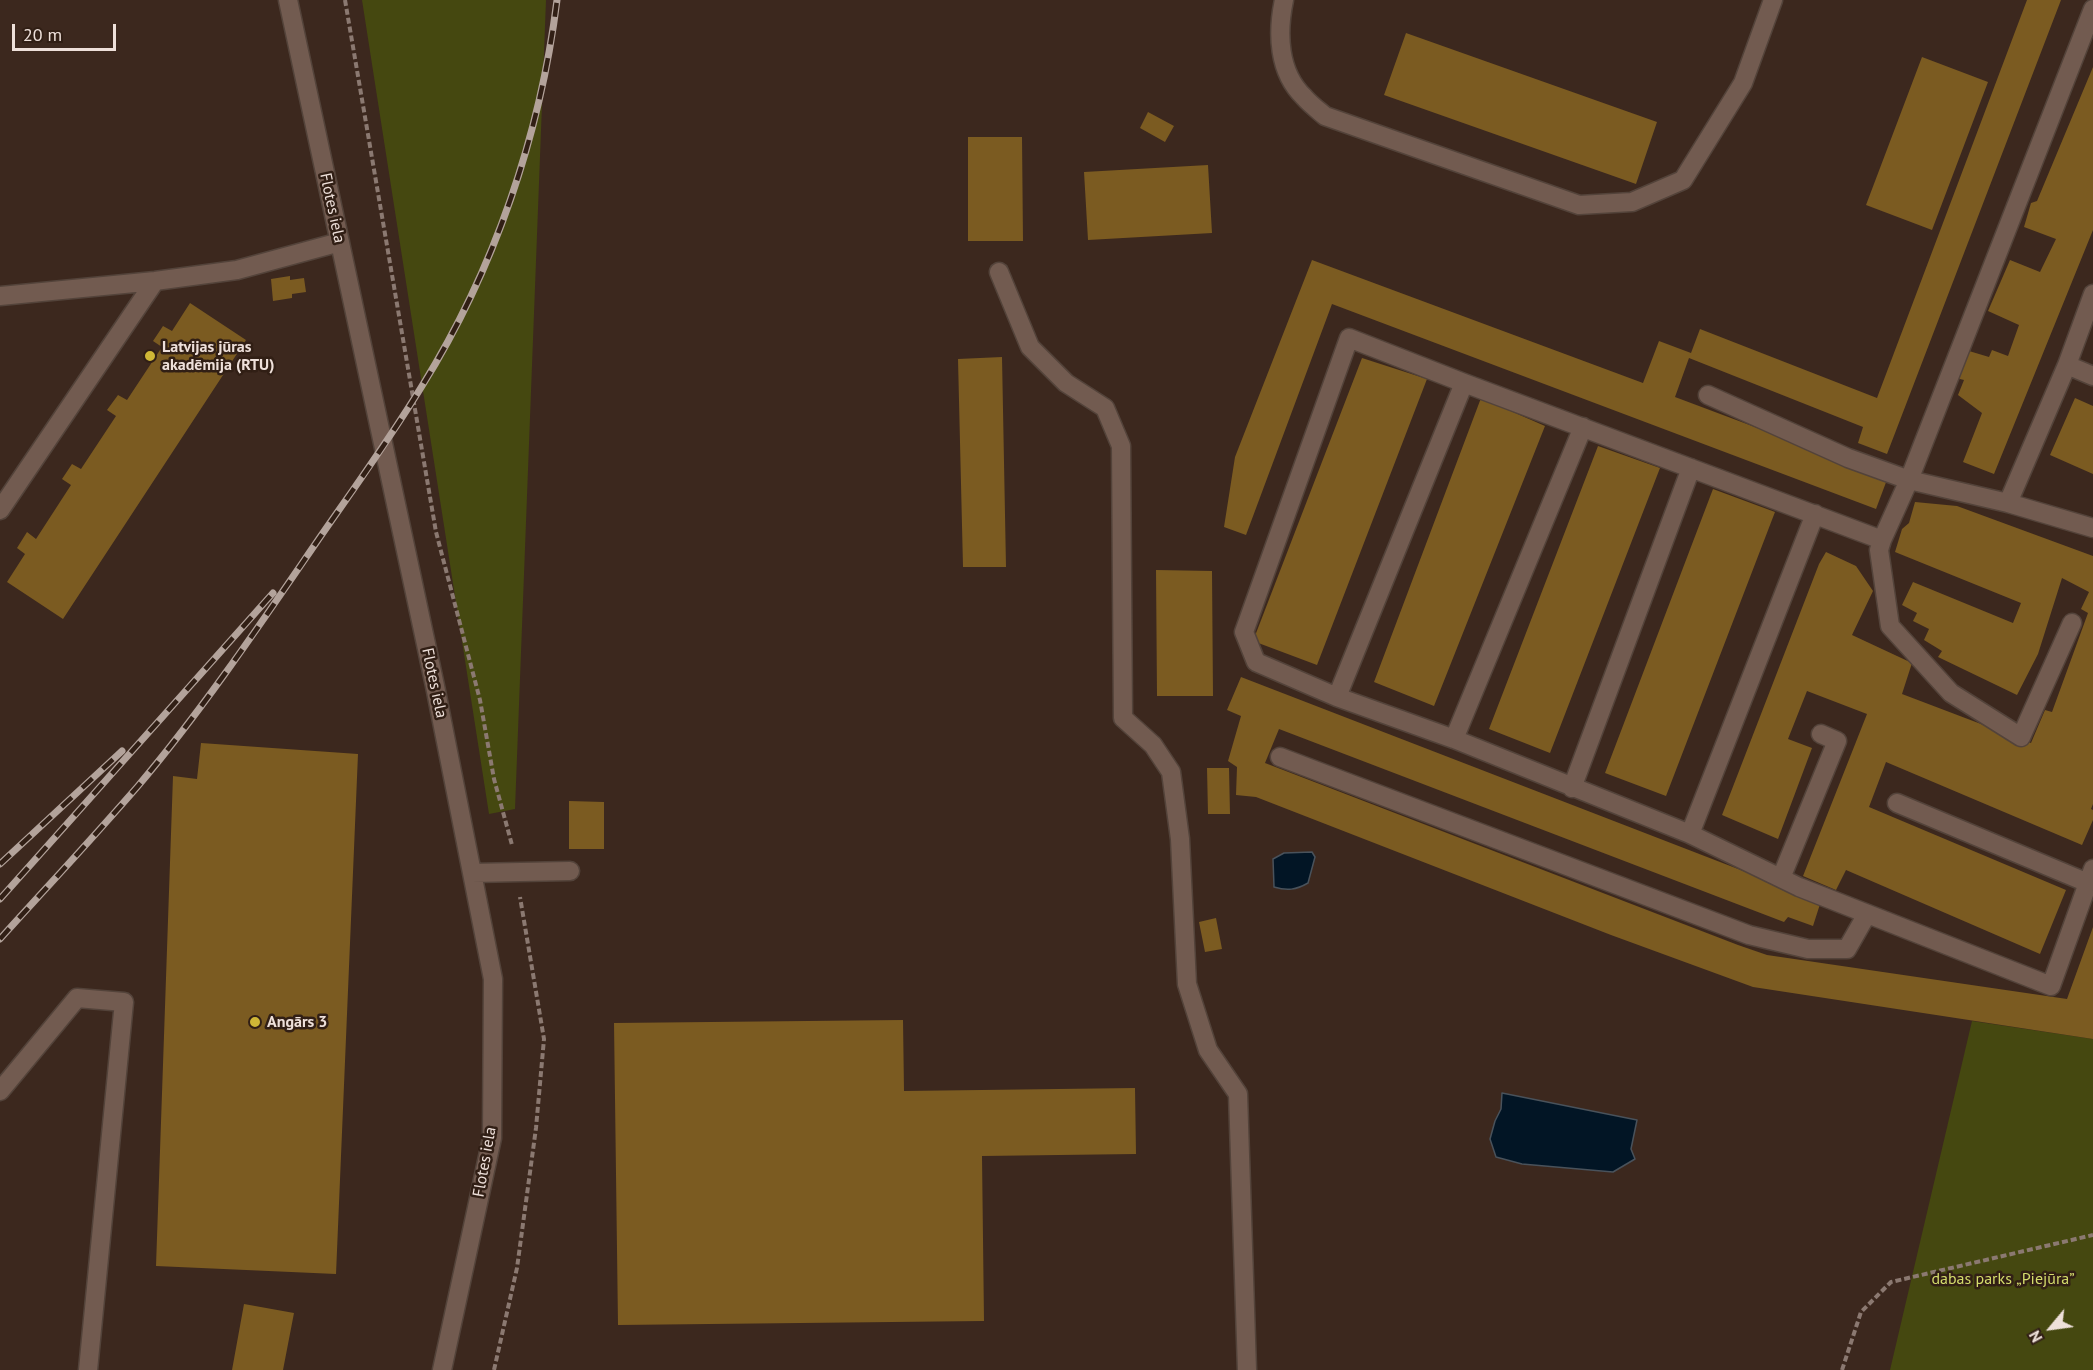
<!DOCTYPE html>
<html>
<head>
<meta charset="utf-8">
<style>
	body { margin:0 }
	#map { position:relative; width:2093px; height:1370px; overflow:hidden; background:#3c281e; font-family:"PT Sans",sans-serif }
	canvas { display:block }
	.north { position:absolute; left:2021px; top:1298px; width:60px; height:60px; -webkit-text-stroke:4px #311f15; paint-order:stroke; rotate:241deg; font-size:16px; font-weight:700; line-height:24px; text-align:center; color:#eee0da }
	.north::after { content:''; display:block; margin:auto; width:21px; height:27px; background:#eee0da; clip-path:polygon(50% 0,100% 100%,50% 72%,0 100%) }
	.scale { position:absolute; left:12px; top:24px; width:104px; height:27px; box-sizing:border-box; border:3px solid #eee0da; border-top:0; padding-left:8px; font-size:18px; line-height:21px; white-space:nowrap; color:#eee0da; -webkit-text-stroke:4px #311f15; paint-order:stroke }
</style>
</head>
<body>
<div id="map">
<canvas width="2093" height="1370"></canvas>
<div class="north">N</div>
<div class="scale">20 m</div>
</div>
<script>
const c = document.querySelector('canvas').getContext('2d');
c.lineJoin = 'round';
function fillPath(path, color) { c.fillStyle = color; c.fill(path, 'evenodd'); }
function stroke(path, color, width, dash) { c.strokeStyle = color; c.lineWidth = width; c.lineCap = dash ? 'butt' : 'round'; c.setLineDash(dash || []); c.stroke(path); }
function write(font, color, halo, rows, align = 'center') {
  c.font = font + ' "PT Sans",sans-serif'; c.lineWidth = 5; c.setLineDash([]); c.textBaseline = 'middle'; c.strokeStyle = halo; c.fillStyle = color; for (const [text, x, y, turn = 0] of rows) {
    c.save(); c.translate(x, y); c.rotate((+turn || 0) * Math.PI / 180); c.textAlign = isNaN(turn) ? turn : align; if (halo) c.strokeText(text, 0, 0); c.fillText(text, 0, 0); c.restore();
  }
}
fillPath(new Path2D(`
	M362,0H546L515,809L489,814Z
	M1972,1021L2093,1039V1370H1890Z`), '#454810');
const water = new Path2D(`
	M1312,852L1315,857L1308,883C1296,890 1287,891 1274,887L1273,859L1284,853Z
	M1502,1093L1637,1120L1631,1149L1635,1159L1613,1172L1522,1164L1496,1157L1490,1139L1495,1121L1501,1109Z`);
fillPath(water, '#021525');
stroke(water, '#49525b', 1.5);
fillPath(new Path2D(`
	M2027,0H2061L1887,454L1858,443L1863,427L1689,358L1675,397L1888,477L1876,509L1332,304L1246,535L1224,527L1235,457L1312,260L1643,383L1659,341L1691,353L1700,329L1877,398Z
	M1406,33L1657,122L1636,184L1384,95Z
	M1922,57L1988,82L1932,230L1866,205Z
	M2093,67V230L1994,474L1963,462L1982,413L1958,395L1964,380L1956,378L1969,351L1989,357L1992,350L2008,356L2019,325L1988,311L2010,260L2040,272L2056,239L2024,227L2031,203L2037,201Z
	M1148,112L1174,126L1165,142L1140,128Z
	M968,137H1022L1023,241H968Z
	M1208,165L1212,233L1088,240L1084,172Z
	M290,276V280L304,278L306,292L292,294V298L273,301L271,279Z
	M190,303L246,340L63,619L7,582L25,554L17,548L27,532L36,539L71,485L62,479L72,464L81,469L116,416L107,410L118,395L127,400L162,347L153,341L163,326L172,331Z
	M1002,357L1006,567H963L958,359Z
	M1362,358L1427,379L1317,665L1253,641Z
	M1481,398L1545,426L1434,706L1374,682Z
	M2075,398L2093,406V474L2050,455Z
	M1598,446L1660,468L1550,753L1489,729Z
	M1713,489L1775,512L1666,796L1605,773Z
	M1915,502L1957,506L2093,556V804L2091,809L2093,810V820L2082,845L1886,762L1869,807L2066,890L2040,954L1846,870L1836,890L1803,876L1867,714L1807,691L1788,739L1812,748L1778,839L1722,815L1819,564L1826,552L1856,566L1873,591L1852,635L1912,663L1902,694L2031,743L2045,710L2052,712L2088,613L2081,609L2089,592L2062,578L2038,654L2017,695L1938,657L1942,651L1924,640L1929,629L1913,621L1917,613L1902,605L1913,582L2013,623L2021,603L1895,552L1902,529L1909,523Z
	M1156,570L1212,571L1213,696H1157Z
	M1241,677L1821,901L1813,926L1788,917L1784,922L1279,729L1265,763L1738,945L1767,955L2067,999L2093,927V1039L1753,987L1611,935L1256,797L1236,795L1237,767L1228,761L1241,716L1227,710Z
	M201,743L358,754L336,1274L156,1266L173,776L197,779Z
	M1207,768H1229L1230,814H1208Z
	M569,801L604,802V849H569Z
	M1216,918L1222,949L1205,952L1199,922Z
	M903,1020L904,1091L1135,1088L1136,1154L982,1156L984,1321L618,1325L614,1023Z
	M244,1304L294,1313L283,1370H232Z`), '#7b5b21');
const minor = new Path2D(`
	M288,0L435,686L493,979L492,1138L442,1370
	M1284,0C1277,33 1278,72 1304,97C1310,104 1318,110 1325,116L1579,205L1632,202L1683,180L1743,83L1773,0
	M999,272L1030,347L1066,383L1105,408L1121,446L1123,718L1153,745L1171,772L1180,839L1187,984L1208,1050L1238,1094L1247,1370
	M0,296L155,281L237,270L340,242
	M2067,365L2093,376
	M1708,395L1848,458L1909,480L2008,503L2093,528
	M2008,503L2067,365L2093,294
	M0,510L155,281
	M1882,540L1464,383L1349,338L1244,632L1256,662L1337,697L1454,739L1690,834L1799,887L2051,986L2093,869
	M2072,623L2021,737L1951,693L1890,626L1879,550L1882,540L1909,480L2093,9
	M1337,697L1464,383
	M1454,739L1583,427
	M1280,757L1749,935L1808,949H1847L1867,914
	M1572,788L1691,468
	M1897,803L2088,883
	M1690,834L1815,514
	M472,873L570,871
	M1781,878L1837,741L1821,734
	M0,1091L77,998L124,1002L88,1370`);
stroke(minor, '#53433a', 21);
stroke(new Path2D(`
	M345,0L436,532L480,700L494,779L512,845
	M494,1370L517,1268L536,1128L544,1039L520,897
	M1842,1370L1861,1312L1891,1282L2093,1235`), '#8b7971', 4, [6, 3]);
stroke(minor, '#725b50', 18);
const rail = new Path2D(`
	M0,864L122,751
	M0,899L273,593
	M0,939C46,888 93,838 138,786C203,709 259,626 316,543C352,491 389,440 422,386C494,270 540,136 557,0`);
stroke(rail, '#b3a39b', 7);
stroke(rail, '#311f15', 4.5, [14]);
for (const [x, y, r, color] of [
	[150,356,6,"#d0b736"],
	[255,1022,6,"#d0b736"]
]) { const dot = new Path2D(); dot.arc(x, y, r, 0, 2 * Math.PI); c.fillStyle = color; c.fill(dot); stroke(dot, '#311f15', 2); }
write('16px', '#eee0da', '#311f15', [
	["Flotes iela",332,208,78],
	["Flotes iela",434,683,78],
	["Flotes iela",485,1162,-80]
]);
write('bold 16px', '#eee0da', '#311f15', [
	["Latvijas jūras",162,347],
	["akadēmija (RTU)",162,365],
	["Angārs 3",267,1022]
], 'left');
write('16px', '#d4dc6c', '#311f15', [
	["dabas parks „Piejūra”",2003,1279]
]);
</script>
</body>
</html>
